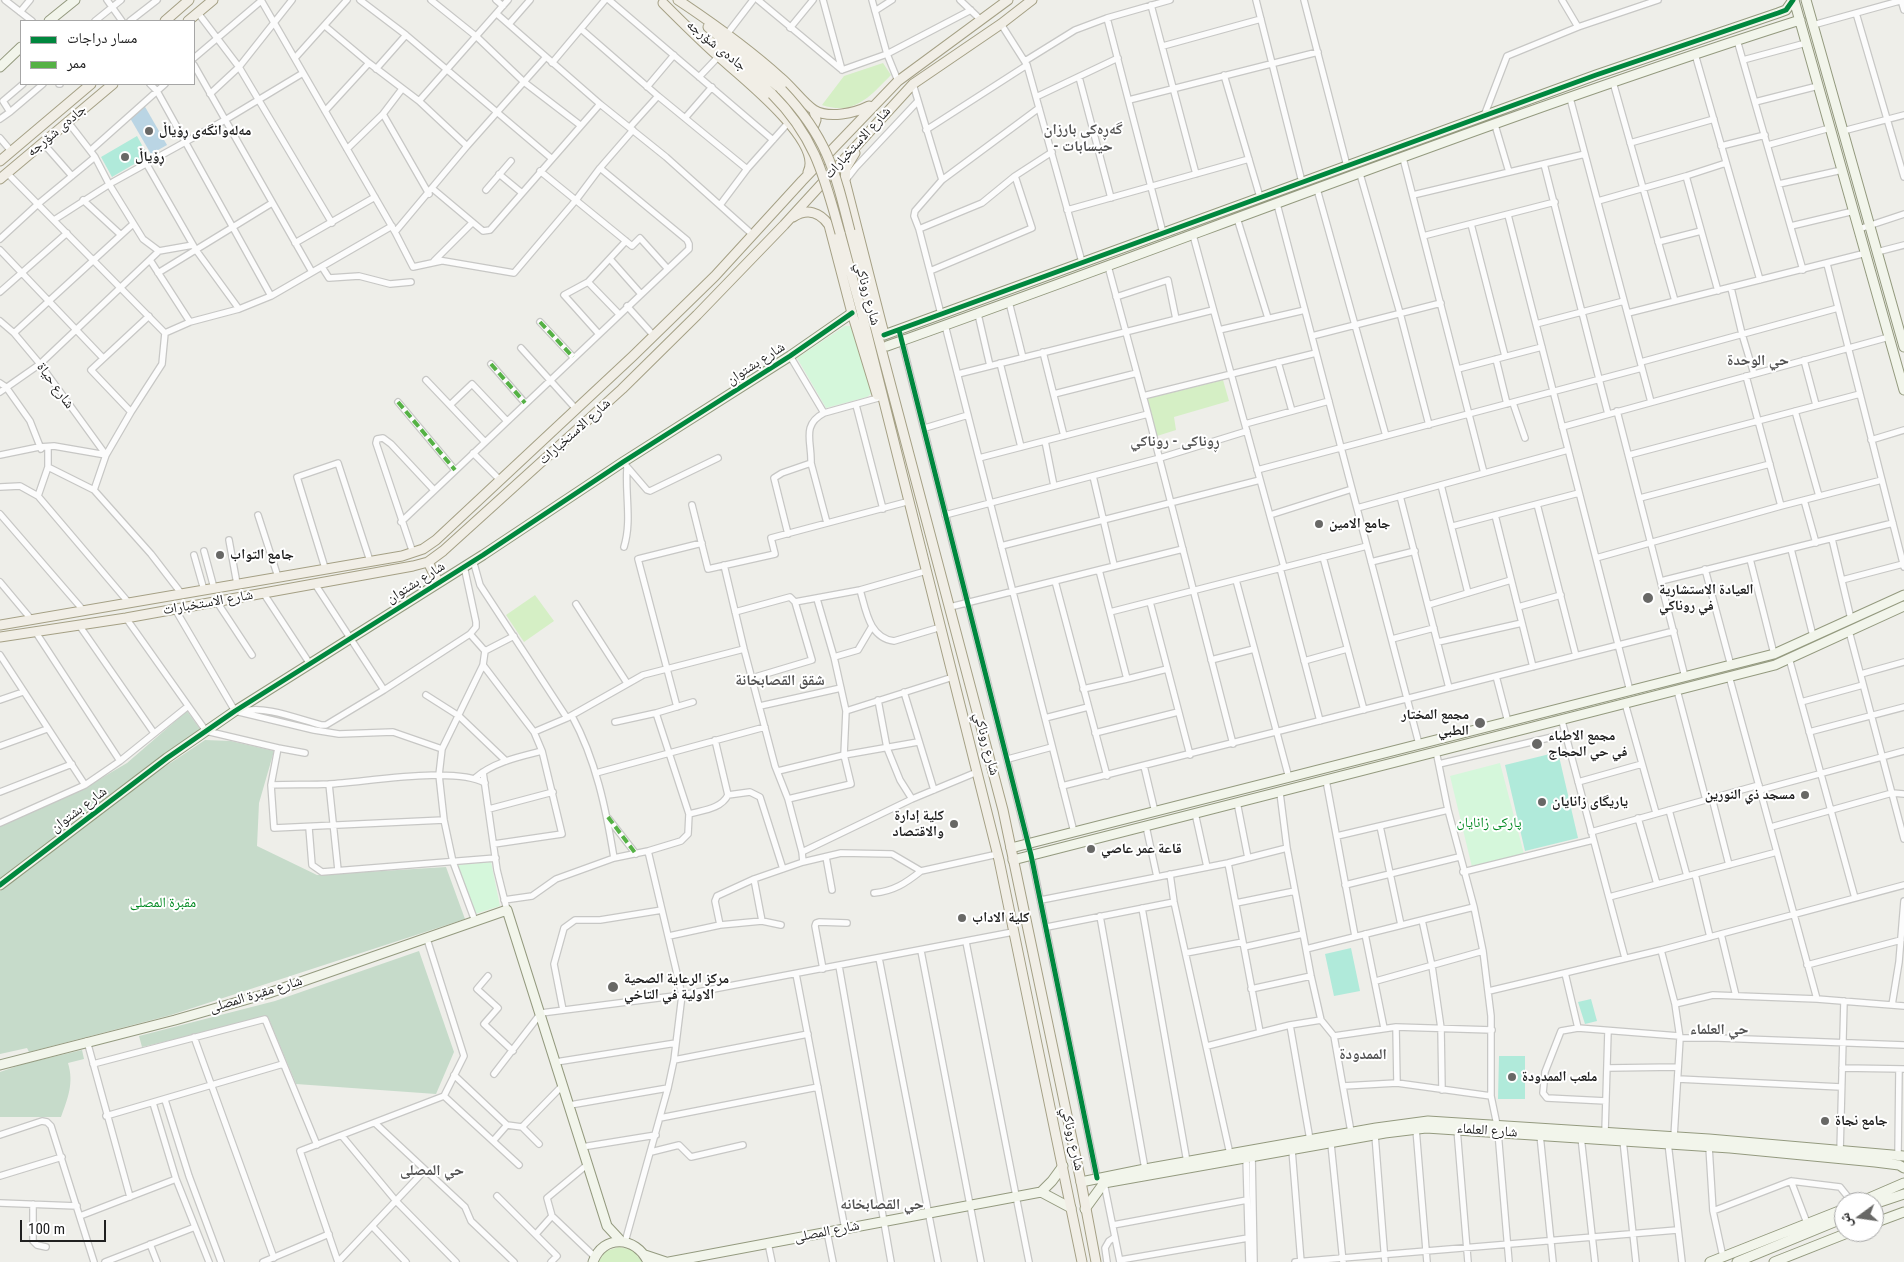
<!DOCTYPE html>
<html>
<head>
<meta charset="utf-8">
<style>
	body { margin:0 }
	#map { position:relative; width:1904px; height:1262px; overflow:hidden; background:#eeeee9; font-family:"Roboto Condensed","Noto Naskh Arabic",sans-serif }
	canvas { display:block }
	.legend { position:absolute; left:20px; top:20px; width:175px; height:65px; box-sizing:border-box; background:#fff; border:1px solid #a6a6a6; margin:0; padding:6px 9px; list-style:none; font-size:15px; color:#202020 }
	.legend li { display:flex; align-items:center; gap:10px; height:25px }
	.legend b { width:25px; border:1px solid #a6a6a6 }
	.north { position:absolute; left:1834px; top:1192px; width:50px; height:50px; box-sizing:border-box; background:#fff; border:1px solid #a6a6a6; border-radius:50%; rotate:256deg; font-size:14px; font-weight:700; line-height:20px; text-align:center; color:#202020 }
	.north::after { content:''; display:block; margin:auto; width:18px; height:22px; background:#686866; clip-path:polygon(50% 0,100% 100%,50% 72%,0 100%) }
	.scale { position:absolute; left:20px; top:1220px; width:86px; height:22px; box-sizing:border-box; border:2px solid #202020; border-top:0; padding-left:6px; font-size:15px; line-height:18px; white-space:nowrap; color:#202020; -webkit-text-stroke:4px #fff; paint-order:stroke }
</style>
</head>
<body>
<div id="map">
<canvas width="1904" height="1262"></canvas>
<ul class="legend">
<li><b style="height:6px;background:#00873e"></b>مسار دراجات</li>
<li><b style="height:6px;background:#55b145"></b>ممر</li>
</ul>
<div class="north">ش</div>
<div class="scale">100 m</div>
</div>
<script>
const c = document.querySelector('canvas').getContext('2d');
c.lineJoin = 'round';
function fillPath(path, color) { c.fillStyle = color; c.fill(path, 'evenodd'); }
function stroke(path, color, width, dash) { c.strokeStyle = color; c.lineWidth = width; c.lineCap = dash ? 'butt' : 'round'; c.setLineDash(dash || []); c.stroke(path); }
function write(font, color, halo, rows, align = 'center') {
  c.font = font + ' "Roboto Condensed","Noto Naskh Arabic",sans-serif'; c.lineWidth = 4; c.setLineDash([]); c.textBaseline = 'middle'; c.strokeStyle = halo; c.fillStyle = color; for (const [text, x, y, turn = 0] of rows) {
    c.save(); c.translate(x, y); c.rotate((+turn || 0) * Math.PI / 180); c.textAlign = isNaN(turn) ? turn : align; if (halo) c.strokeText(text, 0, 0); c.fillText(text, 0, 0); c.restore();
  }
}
fillPath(new Path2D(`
	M883,63L891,75C870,96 855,116 822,105L844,76Z
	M1223,380L1229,401L1174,417L1176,430L1157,436L1146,399Z
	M535,595L554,621L524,642L506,615Z
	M619,1247L633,1250L642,1262H598L606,1251Z`), '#d5efc5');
fillPath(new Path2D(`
	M187,711L200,729L72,822L57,837L0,880V826L88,786L127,763Z
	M205,740L231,741L274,751L259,803L257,846L317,875L446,867L465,919L171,1015L29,1052L27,1048L0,1054V891L142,782Z
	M419,951L454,1052L436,1094L296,1084L268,1017L142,1047L139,1036L275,1001Z
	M82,1050L84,1059L68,1063C74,1083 68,1098 61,1117H0V1072L23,1064Z`), '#c6dbca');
fillPath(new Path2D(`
	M845,326H851L853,328L872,393L867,397L826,408L797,358Z
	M1500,763L1524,854L1472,867L1450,776Z
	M491,862L500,906L475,914L456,865Z`), '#d5f7db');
fillPath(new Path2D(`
	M137,136L148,156L112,177L101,157Z
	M1558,752L1578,838L1525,851L1505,765Z
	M1351,948L1360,991L1334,996L1325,954Z
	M1591,999L1597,1021L1585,1024L1578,1002Z
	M1499,1056H1525V1099H1498Z`), '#b0eada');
fillPath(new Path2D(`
	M144,105L167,145L151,154L130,118Z`), '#bad5e4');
const street = new Path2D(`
	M5,0L32,21
	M107,0L122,21
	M261,0L395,232L413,267L441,261
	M360,0L406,35L551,158
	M431,0L477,37L524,82L580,125
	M496,0L503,6
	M609,0L773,140
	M758,0L842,70
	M823,0L842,70
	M872,0L887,54L898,81
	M960,0L981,20
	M1256,0L1302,182
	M1304,0L1347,166
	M1562,0L1578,27
	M1901,0L1904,10
	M1151,5L1196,174
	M875,11L892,0
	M20,12L30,0
	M198,13L239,67L332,223
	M1856,13L1904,177
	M497,14L600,104L666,157L753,235
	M1107,18L1163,233
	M95,21L121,0
	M130,21L157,0
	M509,24L530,0
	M1001,24L1027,65L1082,262
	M1813,25L1903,0
	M325,26L369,63L419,101L467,146
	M790,28L813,0
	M581,29L658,96L747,169
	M727,34L753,0
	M1737,40L1803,270
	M1163,46L1261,19
	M1695,54L1760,280
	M194,58L261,1
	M295,58L347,0
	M1743,60L1806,43
	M1025,61L1075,30L1107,18L1170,0
	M552,63L605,0
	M194,65L312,272
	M376,69L406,35
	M842,70L887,54L971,10
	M1224,75L1260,197
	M699,77L719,56
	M1079,77L1111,198
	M1613,82L1675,301
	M59,84H60
	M150,84L157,91L271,296
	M913,84L942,180
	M647,87L674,55
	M210,94L239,67L292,0
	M1036,97L1118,58
	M1570,98L1651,402
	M1129,100L1318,52
	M419,101L508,0
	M1755,102L1818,86
	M325,111L369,63
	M10,112L3,101L23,84
	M383,114L429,194
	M1484,116L1507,56L1578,27L1658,0
	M685,118L712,87
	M0,119L10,112L43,84
	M68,122L95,157L109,184L143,239L159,251
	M1495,125L1509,172
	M630,127L658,96
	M926,130L1027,65
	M1843,131L1904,115
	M0,138L11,151
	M43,143L72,176
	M1630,143L1714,119
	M1768,145L1830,128
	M1721,146L1765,135
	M347,149L383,114L402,89
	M91,150L165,84
	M1403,158L1484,473
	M146,163L196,250L239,309
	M1544,164L1608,414
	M540,171L632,246L640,238L667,268
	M7,173L165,333
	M499,174L522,193
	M1360,174L1400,313L1429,425
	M1686,176L1718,291
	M845,181L856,167L918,101
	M1779,184L1842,170
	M433,189L483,231L490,230L600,104
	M1317,189L1386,436
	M486,190L511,161
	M1413,195L1585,154
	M83,200L121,235
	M1598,201L1686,176L1726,163
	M1277,204L1419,744
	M720,205L747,169L788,123
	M1067,210L1249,159
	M1508,215L1630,691
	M1237,218L1268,318
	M54,220L113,182L225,120L303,73
	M1471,224L1505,356
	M1791,226L1854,211
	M919,229L982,203L1015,176L1052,152
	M1859,229L1904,214
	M395,232L467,146L546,57
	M1193,235L1284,567
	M1423,236L1555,202
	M0,239L38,204L95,157
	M1658,242L1701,231
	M295,243L375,197
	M0,250L103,358
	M1877,252L1904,245
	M610,259L641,294
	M150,260L190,322
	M438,260L514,273L576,200L600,168L633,130
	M434,261L472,223
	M1827,264L1904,567
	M1108,266L1148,414L1233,744
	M322,267L329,278L359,276L390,284L411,282
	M930,271L1032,228L1015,176
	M158,273L272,203
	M588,282L619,314
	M1731,288L1742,334L1754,374
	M0,292L67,233
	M1116,297L1168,280L1176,319
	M1009,302L1023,358
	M627,306L654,336
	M1628,313L1866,253
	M941,314L919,229L914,216L915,211L942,180L1039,108
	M978,314L990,366
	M0,321L14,333L40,364L106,455
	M540,322L573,357
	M1536,324L1624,301
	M945,325L1074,832
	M899,330L1031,855L1097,1178
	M1219,330L1305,310
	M14,333L133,224
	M165,333L190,322L239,309L271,296L392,226
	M598,333L564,295L588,282L626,241
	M1312,336L1441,303
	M521,348L576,409
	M1043,352L1064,436
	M790,356L824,413
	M1496,359L1507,404
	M1804,360L1816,405
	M1278,362L1292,411
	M1641,362L1838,308
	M1000,363L1021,447
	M491,364L525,403
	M1458,369L1542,347
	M958,374L1213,310
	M1746,376L1781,506
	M426,380L484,441
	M0,383L6,387L30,421L41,449
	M0,392L40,364L159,251L193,245
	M1054,394L1137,373
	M1143,396L1316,353
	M398,402L455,470
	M1513,403L1525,438
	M450,405L472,384L506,420
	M856,405L883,509
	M1617,411L1685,677
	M1795,411L1819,496
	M131,412L91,370L149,316
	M1245,424L1329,401
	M1562,427L1889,337
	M925,428L968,415
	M1871,440L1904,430
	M1045,441L1054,486
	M48,447V467L94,490L151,554L181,593
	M473,453L500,480
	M0,455L39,447L54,446L106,455
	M1629,455L1860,394
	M979,458L1148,414
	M623,462L647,490L650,491L718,458
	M811,463L827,523
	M1257,470L1642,368
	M1093,476L1114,565
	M1441,485L1468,593
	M0,487L20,486L38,496L129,603
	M94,490L106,455L131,412L162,364L165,333
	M38,496L48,467
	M1400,496L1449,688
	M1640,498L1770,464
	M1804,500L1816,543
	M1537,504L1576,656
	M692,505L708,569L775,554L771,538L910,501
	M1357,508L1568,450
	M0,514L83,610
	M258,515L278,577
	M945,515L1160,458L1247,431
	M1270,515L1352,489
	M1495,515L1533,667
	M401,522L689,249V244L687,240L600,168
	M1453,526L1579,493
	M788,534L774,478L782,473L811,463C812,442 801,425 824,413L878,398
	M1832,539L1851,619
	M229,540L237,584
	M1001,546L1260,480
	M624,547C632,521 625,495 627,468
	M1791,549L1813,636
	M204,551L214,588
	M413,553L376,443L377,439L383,438L391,444L434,490
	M194,555L204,590
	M1323,557L1364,710
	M1596,558L1781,506L1882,480
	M1750,559L1774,654
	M473,560L480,585L567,718
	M1371,562L1415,551
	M724,565L744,649L775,766L788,799L802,852L803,862
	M325,568L297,477L338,463L370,561
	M1280,568L1320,721
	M1705,569L1731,666
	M1099,570L1127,679L1167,669
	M1236,580L1289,778
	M1842,580L1903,564
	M1055,581L1107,776
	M1661,581L1893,523
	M0,582L31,619
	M315,584L384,690
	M860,590C866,610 869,638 894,641L941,627
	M264,594L310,664
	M217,602L252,655
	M795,602L860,590L926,571
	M1150,602L1190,755
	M576,604L627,683
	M1428,605L1511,580
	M950,607L1183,549
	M1518,607L1561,595
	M175,609L235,711L314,730L339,734L393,732L442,749
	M735,612L790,597L795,602L812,660L752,678
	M1110,612L1367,546
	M126,618L206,731L278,748L271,785C291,784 310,785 329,784C367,782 454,766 485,783
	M79,625L154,733
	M35,631L120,761
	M1849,631L1904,839
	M470,634L485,651L483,665L442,749L439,775L444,820L453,862L475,921
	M1392,639L1434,628
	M1438,642L1522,623
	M485,651L514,636
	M0,655L85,785
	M834,657L858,650L871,628
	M1789,658L1855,898
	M1211,660L1254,649
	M1304,661L1347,649
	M483,665L534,732
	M1861,674L1904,662
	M1496,676L1508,722
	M1729,676L1817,999
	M1083,689L1127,679
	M1677,690L1706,800
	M904,692L934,790
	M426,695L459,716L506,761
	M0,700L23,692
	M878,700L887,748L900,780L912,799
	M1801,702L1863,685
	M1625,703L1656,813
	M760,706L841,688
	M677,707L638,559L702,543
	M846,711L953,677
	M243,712C261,704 301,720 321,725H326L384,690L470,634L476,627V622L464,566
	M572,716C596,760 606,809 614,858
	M1045,718L1088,707
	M1562,721L1625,958
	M615,722L656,713L693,702
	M1809,732L1904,707
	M1095,733L1178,712
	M0,746L47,729
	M278,748L305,753
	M542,751L534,732L567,718L643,675L744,649
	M1436,751L1448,810L1474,907L1483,951L1491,1016V1096L1497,1125
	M1008,759L1052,747
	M1439,764L1565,734
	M1144,766L1155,812
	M778,771L844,755L918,742
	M483,772L497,870L507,910
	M596,773L765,727
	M475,778C494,762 518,757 542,751L562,834L494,844
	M1326,780L1355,936
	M1578,782L1642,764
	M329,784L338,870
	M271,785L274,828L444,820
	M1062,786L1674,631
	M1760,790L1904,751
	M0,792L72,764
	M1280,793L1287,848L1311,976L1321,1020L1334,1036L1351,1132
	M728,795L750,792L760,797L783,869
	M1712,798L1729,865
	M788,799L851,784L844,755L846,711L834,657L817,599
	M1237,802L1248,858
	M489,809L553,792
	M1669,810L1687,876
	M1195,813L1207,867
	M689,814C703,810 721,809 728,795L715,740
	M608,818L636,854
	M1638,818L1657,884
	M0,823L85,785L120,761L187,707
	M1146,826L1157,877
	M1380,826L1401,925
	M1771,827L1892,793L1904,794
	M309,828L312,865L322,872L496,858
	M1591,832L1759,785
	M1337,836L1448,810
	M802,852L912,799L977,772
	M826,857L832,890
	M1228,863L1260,1032
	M1463,872L1593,840
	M1170,874L1174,902L1230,1154
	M1695,874L1710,937
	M754,879L762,921
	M1345,885L1459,857
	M874,893C894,891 906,883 921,871
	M1609,897L1777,852
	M504,900L532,896L556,879L614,858L648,851L681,841L688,834L689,814L656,713
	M1041,900L1228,863L1287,848
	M1236,903L1295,891
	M1142,908L1187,1162
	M1100,916L1145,1169
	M1422,920L1432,966L1441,1028L1442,1090
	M720,925L715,901L717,896L754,879L803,862L841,853L892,854L921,871L998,854
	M1047,927L1174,902
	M1365,934L1384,1028
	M1721,934L1736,996
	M669,936L720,925L762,921L781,925
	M966,942L1029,1262
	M1244,947L1303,934
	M1306,949L1474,907
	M1661,950L1675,1004L1680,1038L1674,1137
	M921,951L981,1262
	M1186,953L1243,942
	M879,958L938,1262
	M1807,965L1901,940
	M839,966L891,1262
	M823,969L815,926L816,923L819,922L847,923
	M1565,973L1578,1028
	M796,974L845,1229
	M488,976L477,989L498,1008L484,1024L513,1051
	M1376,981L1483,951
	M1251,989L1311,976
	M1489,991L1661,950L1904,885
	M1675,1004L1713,995L1817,999L1904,1006
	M1892,1005L1899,962L1904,901
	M563,1010L554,964L564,928L575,920H600L662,910
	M1290,1025L1310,1140
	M1396,1027L1397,1083
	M1334,1036L1396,1027L1492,1030
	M194,1037L274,1258
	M1680,1038H1718L1904,1045
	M87,1041L130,1197
	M1207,1046L1290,1025L1321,1020
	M674,1060L808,1034
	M556,1062L676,1043
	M93,1064L265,1019L317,1145
	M1607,1068L1678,1067
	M1842,1068L1904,1069
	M494,1074L541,1013L682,995L1013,932
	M454,1075L507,1125L522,1127L539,1144
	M1678,1079L1841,1087
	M1343,1086L1397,1083L1491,1096
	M444,1096L519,1165
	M165,1100L189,1176L221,1262
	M1606,1101L1547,1098L1543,1093L1545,1072L1561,1031L1578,1028L1679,1036
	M153,1103L176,1179L209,1262
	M570,1105L668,1088
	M106,1116L283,1064
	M660,1118L818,1087
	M375,1123L465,1207L471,1221L514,1262
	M522,1127L563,1085
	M1416,1129L1427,1262
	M1457,1129L1468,1262
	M1498,1132L1509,1262
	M1605,1132L1608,1031
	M0,1135L42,1121L47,1122L51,1126L94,1262
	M1375,1135L1385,1262
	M1540,1135L1553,1262
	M342,1136L396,1201L456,1262
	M1581,1137L1595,1262
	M1623,1140L1636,1262
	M493,1141L507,1125
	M1668,1143L1682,1262
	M1331,1144L1343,1262
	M582,1147L656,1135
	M1709,1147L1713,1211L1723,1257
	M1292,1150L1301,1262
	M651,1152L679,1145L691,1157L743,1145
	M1840,1152L1844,1001
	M1252,1154L1254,1262
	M1246,1156L1249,1262
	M1898,1156L1899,1069
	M588,1164L547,1198L552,1216L595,1257
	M0,1176L62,1157
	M1791,1181L1807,1223
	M1104,1183L1120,1262
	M497,1196L557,1256L551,1262
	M0,1203L77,1206
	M33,1204V1241L37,1245L46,1247
	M1713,1211L1791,1181L1840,1187L1852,1202
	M80,1216L176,1179
	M1113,1225L1247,1200
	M372,1226L406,1262
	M827,1232L833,1262
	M536,1234L552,1216
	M625,1242L668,1088L674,1060L682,995L648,851
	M768,1243L772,1262
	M150,1244L157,1262
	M1120,1260L1248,1238
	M105,1262L195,1227
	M263,1262L329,1234
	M338,1262L300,1151L444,1096L464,1056L427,939
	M338,1262L425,1170
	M1107,1262L1105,1248L1109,1241L1115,1237
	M1295,1262L1677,1230`);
const secondary = new Path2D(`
	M1794,0L1904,390
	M1806,0L1904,347
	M49,21L75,0
	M0,67L21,47
	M884,335L1596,75L1778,13L1786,10L1793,0
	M887,346C1191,238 1492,118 1800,20
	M1011,848L1774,654L1904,595
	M1013,860L1775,665L1904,606
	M0,885L167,758L235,711L483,555L623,462L790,356L852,313
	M0,1065L175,1020L269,993L507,910L607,1226L621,1241
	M1081,1182L1145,1169L1376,1128L1428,1121L1709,1139L1904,1156
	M1041,1192L1071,1208
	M1860,1202L1904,1183
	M1874,1204L1904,1194
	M1085,1209L1104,1183L1385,1133L1426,1128L1730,1148L1875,1162L1899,1165L1904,1168
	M1874,1223L1904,1212
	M645,1255L666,1262
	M593,1262C603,1234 636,1236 648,1262
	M669,1262L1041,1192L1052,1181L1063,1166
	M1710,1262L1844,1209
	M1737,1262L1844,1218
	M1774,1262L1850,1232`);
const primary = new Path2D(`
	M678,0C714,24 749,49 781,78C791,86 804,104 814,110C829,119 855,113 869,106
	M663,3C681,21 699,39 718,56C739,75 824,141 808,172
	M165,21L189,0
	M188,21L213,0
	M708,27L782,90
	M710,41L748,71L772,94
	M796,129L805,132L813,128L816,120L814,110
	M855,153L846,168L845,181L883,330
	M0,161L91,84
	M0,179L113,84
	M793,217C807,208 820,212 829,225L852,313L877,395
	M850,231L1003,810L1081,1182L1096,1262
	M840,233L861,310L999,860L1082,1262
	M428,562L438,582
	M0,625L402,556L423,549L436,540L633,356L715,276L802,181L898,81L1008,0
	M0,637L126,618L413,566L428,562L443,551L622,389L697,315L784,225L913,84L1001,24L1032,0`);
stroke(street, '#c7c7c5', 8);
stroke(secondary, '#949a7f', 11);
stroke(primary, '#a5a085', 11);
stroke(street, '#fcfcfc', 5.5);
stroke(secondary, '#f2f5eb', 9);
stroke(primary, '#f1eee6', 9);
const primaryBridge = new Path2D(`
	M782,90C827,137 835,171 850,231
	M772,94C815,137 824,176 840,233`);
stroke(primaryBridge, '#a5a085', 11, []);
stroke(primaryBridge, '#f1eee6', 9);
stroke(new Path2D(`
	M540,322L573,357
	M491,364L525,403
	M398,402L455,470
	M608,817L636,854`), '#55b145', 4, [8, 4]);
stroke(new Path2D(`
	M899,330L1031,855L1097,1178
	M884,335L1596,75L1778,13L1786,10L1793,0
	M0,885L167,758L235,711L483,555L623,462L790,356L852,313`), '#00873e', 5);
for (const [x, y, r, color] of [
	[149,131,5,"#686866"],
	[125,157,5,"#686866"],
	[1319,524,5,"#686866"],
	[220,555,5,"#686866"],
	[1648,598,6,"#686866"],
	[1480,723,6,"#686866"],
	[1537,744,6,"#686866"],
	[1805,795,5,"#686866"],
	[1542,802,5,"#686866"],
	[954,824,5,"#686866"],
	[1091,849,5,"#686866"],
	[962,918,5,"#686866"],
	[613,987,6,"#686866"],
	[1512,1077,5,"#686866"],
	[1825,1121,5,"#686866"]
]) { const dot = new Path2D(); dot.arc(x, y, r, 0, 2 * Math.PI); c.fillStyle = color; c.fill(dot); stroke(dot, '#fff', 2); }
write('14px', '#202020', '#fff', [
	["جادەی شۆرجە",716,46,39],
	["جادەی شۆرجە",57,131,-40],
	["شارع الاستخبارات",858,143,-48],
	["شارع روناكي",867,294,75],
	["شارع بشتوان",756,364,-33],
	["شارع حياة",55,386,54],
	["شارع الاستخبارات",575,432,-42],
	["شارع بشتوان",416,583,-32],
	["شارع الاستخبارات",208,603,-10],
	["شارع روناكي",986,744,75],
	["شارع بشتوان",79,810,-37],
	["شارع مقبرة المصلى",256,995,-17],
	["شارع العلماء",1487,1131,4],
	["شارع روناكي",1072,1139,78],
	["شارع المصلى",827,1232,-11]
]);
write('bold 14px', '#202020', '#fff', [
	["مەلەوانگەی ڕۆیاڵ",159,131],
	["ڕۆیاڵ",135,157],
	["جامع الامين",1329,524],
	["جامع التواب",230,555],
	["العيادة الاستشارية",1659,590],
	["في روناكي",1659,606],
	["مجمع المختار",1469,715,"right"],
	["الطبي",1469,731,"right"],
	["مجمع الاطباء",1548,736],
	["في حي الحجاج",1548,752],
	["مسجد ذي النورين",1795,795,"right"],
	["یاریگای زانایان",1552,802],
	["كلية إدارة",944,816,"right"],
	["والاقتصاد",944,832,"right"],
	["قاعة عمر عاصي",1101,849],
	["كلية الاداب",972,918],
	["مركز الرعاية الصحية",624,979],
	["الاولية في التاخي",624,995],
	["ملعب الممدودة",1522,1077],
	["جامع نجاة",1835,1121]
], 'left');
write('14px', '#028a22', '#fff', [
	["پارکی زانایان",1489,823],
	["مقبرة المصلى",163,903]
]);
write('bold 15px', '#535353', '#fff', [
	["گەڕەکی بارزان",1083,130],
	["- حیسابات",1083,147],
	["حي الوحدة",1758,361],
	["ڕوناکی - روناكي",1175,442],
	["شقق القصابخانة",780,681],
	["حي العلماء",1719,1030],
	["الممدودة",1363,1055],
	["حي المصلى",432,1171],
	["حي القصابخانه",882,1205]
]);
</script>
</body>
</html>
